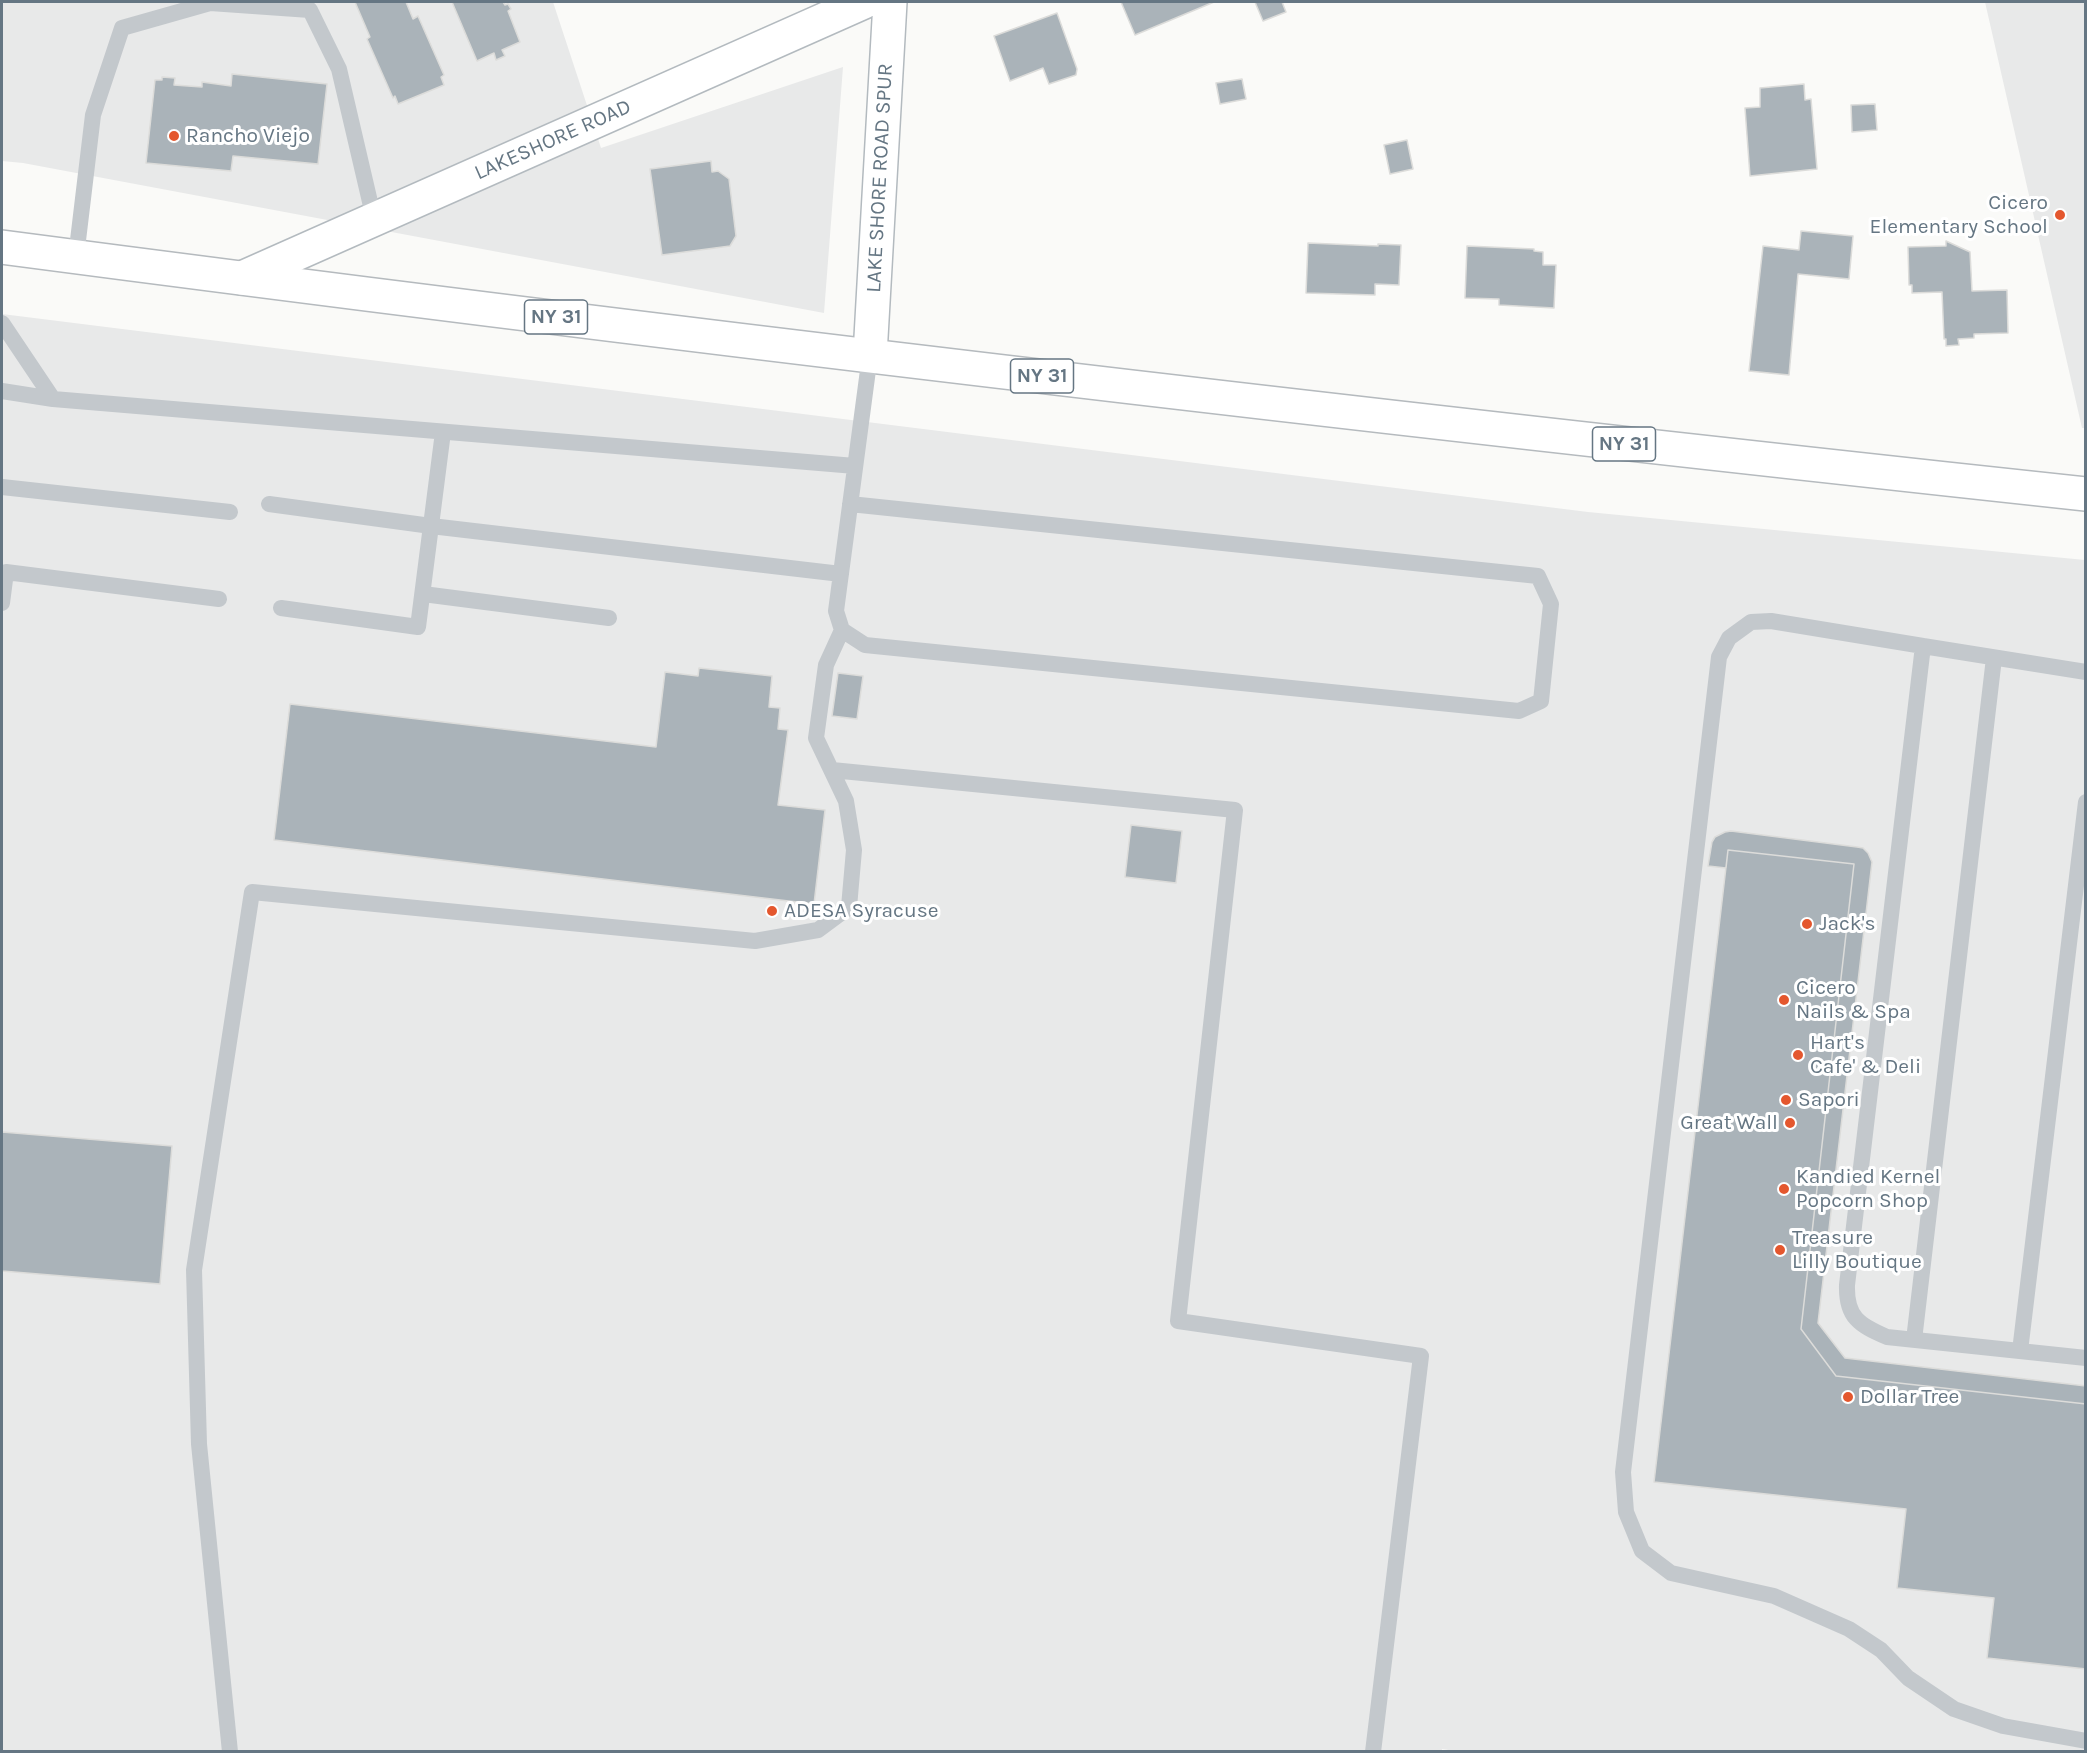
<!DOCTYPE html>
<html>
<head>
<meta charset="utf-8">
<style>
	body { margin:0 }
	#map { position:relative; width:2087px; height:1753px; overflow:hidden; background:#fafaf8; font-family:Karla,sans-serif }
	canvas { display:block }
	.frame { position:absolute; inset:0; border:3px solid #657683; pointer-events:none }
</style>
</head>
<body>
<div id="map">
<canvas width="2087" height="1753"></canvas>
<div class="frame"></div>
</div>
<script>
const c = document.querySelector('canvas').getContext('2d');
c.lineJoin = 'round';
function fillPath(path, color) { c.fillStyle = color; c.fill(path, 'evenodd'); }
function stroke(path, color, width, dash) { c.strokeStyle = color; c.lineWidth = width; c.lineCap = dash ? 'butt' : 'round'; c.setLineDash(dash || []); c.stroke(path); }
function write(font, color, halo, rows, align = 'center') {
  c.font = font + ' Karla,sans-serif'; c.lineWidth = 6; c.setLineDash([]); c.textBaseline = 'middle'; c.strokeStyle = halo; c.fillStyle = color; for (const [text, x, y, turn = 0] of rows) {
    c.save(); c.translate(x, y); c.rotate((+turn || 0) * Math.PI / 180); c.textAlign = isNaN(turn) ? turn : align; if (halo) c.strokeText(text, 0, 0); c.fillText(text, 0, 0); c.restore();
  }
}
fillPath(new Path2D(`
	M2,2H553L601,148L843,67L824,313L23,163L2,161Z
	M1985,2H2085V428H2082Z
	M2,314L1588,512L2085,560V1751L1462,1752L1442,1749V1752L2,1751Z`), '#e8e9e9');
const building = new Path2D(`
	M355,2H406L413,19L418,16L444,75L441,77L444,85L398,104L395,96L393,98L367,39L370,37Z
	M452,2H503L505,5L508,4L511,9L508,11L520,42L502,50L505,56L496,60L494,53L477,61Z
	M1121,2H1214L1135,35Z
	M1255,2H1282L1286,12L1263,21Z
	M1057,13L1077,69L1076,75L1049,84L1043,68L1010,81L994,36Z
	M232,74L327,84L318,164L233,156L231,171L146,163L155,80H162V77L175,78L174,85L202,87V82L231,86Z
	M1242,79L1246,99L1220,104L1216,83Z
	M1804,84L1805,100L1811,99L1817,169L1750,176L1745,108L1760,107V88Z
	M1875,104L1877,130L1852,132L1851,105Z
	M1407,140L1413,169L1390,174L1384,145Z
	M711,161L712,172L718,171L729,179L736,236L730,246L662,255L650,169Z
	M1801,231L1853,236L1849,279L1798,274L1789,375L1749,371L1763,246L1799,250Z
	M1946,241L1970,252L1972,291L2007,290L2008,333L1974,334V338L1958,339L1959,345L1946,346V339H1944L1942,292L1912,293V285H1909L1908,247L1946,246Z
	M1308,243L1378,246V244L1401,245L1399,285L1375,284V295L1306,293Z
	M1467,246L1534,249V251L1543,252V265H1556L1554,308L1499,305V299L1465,298Z
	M699,668L772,676L769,707L780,708L778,729L788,730L778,805L825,810L814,904L274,840L290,704L656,747L665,672L698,676Z
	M838,673L863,676L857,719L832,716Z
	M1131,825L1182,831L1176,883L1125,877Z
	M1731,831L1857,847L1863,848L1868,853L1872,862L1818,1323L1845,1358L2086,1386V1404L1836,1376L1801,1329L1854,864L1728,850L1726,868L1708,866L1712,842L1715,837L1725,832Z
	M1728,850L1854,864L1801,1329L1836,1376L2086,1404V1669L1987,1658L1994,1598L1897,1588L1906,1509L1654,1482Z
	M2,1132L172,1146L160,1284L2,1271Z`);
fillPath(building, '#aab3b9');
stroke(building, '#dcdcda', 1.5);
const secondary = new Path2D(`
	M242,278L864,2
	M870,355L890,2`);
const primary = new Path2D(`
	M2,247C695,338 1390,419 2086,494`);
stroke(secondary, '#b3babf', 36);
stroke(primary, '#b5babe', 36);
stroke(new Path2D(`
	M76,257L93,115L122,28L210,3L310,10L339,69L374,219
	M2,323L53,399L855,466
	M2,391L53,399
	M2,487L230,512
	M269,504L431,526L841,574
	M850,504L1538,576L1551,604L1541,701L1519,711L865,645L842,630L836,611L870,355
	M423,594L609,618
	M2,603L6,572L219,599
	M281,608L418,627L443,432
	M1923,646L1771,621L1751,622L1729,638L1719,657L1623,1472L1626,1512L1642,1551L1671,1573L1774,1596L1849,1629L1881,1650L1908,1678L1954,1709L2003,1726L2086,1741
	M2086,672L1923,646L1847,1285C1846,1317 1859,1325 1887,1337L2086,1358
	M832,770L1235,810L1178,1321L1421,1356L1373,1752
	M1914,1340L1994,658
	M2020,1351L2086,802
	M230,1752L199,1444L194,1270L252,892L755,941L818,930L849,907L854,850L846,801L816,738L826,665L842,630`), '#c3c8cc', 16);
stroke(secondary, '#fff', 33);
stroke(primary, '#fff', 33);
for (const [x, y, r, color] of [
	[174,136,6,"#e4572e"],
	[2060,215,6,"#e4572e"],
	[772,911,6,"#e4572e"],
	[1807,924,6,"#e4572e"],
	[1784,1000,6,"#e4572e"],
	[1798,1055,6,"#e4572e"],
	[1786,1100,6,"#e4572e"],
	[1790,1123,6,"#e4572e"],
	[1784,1189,6,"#e4572e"],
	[1780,1250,6,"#e4572e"],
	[1848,1397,6,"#e4572e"]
]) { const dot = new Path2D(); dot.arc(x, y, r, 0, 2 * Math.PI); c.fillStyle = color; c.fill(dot); stroke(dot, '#fff', 2); }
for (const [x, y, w] of [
	[556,317,63],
	[1042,376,63],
	[1624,444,63]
]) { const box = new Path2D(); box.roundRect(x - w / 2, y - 17, w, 34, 4.5); c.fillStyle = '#fff'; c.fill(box); stroke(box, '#657683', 1.5); }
write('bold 20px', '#657683', null, [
	["NY 31",556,317],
	["NY 31",1042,376],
	["NY 31",1624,444]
]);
write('21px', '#657683', '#fff', [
	["Rancho Viejo",186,136],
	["Cicero",2048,203,"right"],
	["Elementary School",2048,227,"right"],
	["ADESA Syracuse",784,911],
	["Jack's",1819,924],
	["Cicero",1796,988],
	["Nails & Spa",1796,1012],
	["Hart's",1810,1043],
	["Cafe' & Deli",1810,1067],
	["Sapori",1798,1100],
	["Great Wall",1778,1123,"right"],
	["Kandied Kernel",1796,1177],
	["Popcorn Shop",1796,1201],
	["Treasure",1792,1238],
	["Lilly Boutique",1792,1262],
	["Dollar Tree",1860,1397]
], 'left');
write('21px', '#657683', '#fff', [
	["LAKESHORE ROAD",553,140,-24],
	["LAKE SHORE ROAD SPUR",880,178,-87]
]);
</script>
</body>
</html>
